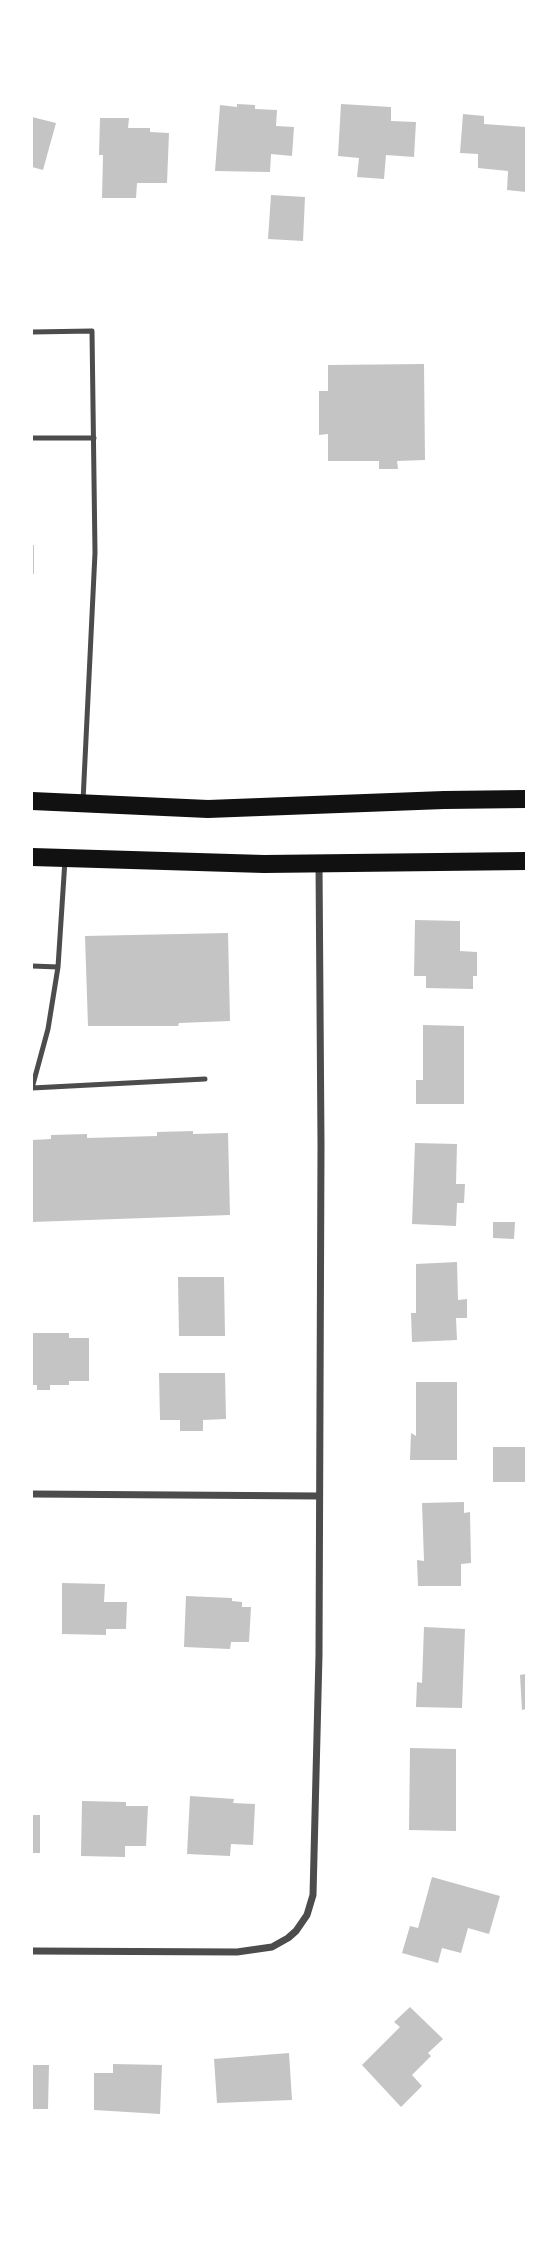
<!DOCTYPE html>
<html>
<head>
<meta charset="utf-8">
<style>
	body { margin:0 }
	#map { position:relative; width:558px; height:2254px; overflow:hidden; background:#fff; font-family:"Titillium Web",sans-serif }
	canvas { display:block }
	.frame { position:absolute; inset:0; border:33px solid #fff; pointer-events:none }
</style>
</head>
<body>
<div id="map">
<canvas width="558" height="2254"></canvas>
<div class="frame"></div>
</div>
<script>
const c = document.querySelector('canvas').getContext('2d');
c.lineJoin = 'round';
function fillPath(path, color) { c.fillStyle = color; c.fill(path, 'evenodd'); }
function stroke(path, color, width, dash) { c.strokeStyle = color; c.lineWidth = width; c.lineCap = dash ? 'butt' : 'round'; c.setLineDash(dash || []); c.stroke(path); }
fillPath(new Path2D(`
	M237,104L255,105V109L277,110L276,126L294,127L292,156L271,154L270,172L215,171L220,105L237,107Z
	M341,104L391,107V121L416,122L414,157L386,155L384,179L357,177L359,158L338,156Z
	M463,114L484,116V124L526,127V192L507,190L508,171L478,168V154L460,153Z
	M32,117L56,123L43,170L32,167Z
	M100,118H129L128,128H150V132L169,133L167,183H137L136,198H102L103,155H99Z
	M271,195L305,197L303,241L268,239Z
	M424,364L425,460L397,461L398,469H379V461H328V434L319,435V391H328V365Z
	M32,545H34V574H32Z
	M415,920L460,921V951L477,952V976H473V989L426,988V976H414Z
	M228,933L230,1021L179,1023L178,1026H88L85,936Z
	M423,1025L464,1026V1104H416V1080H423Z
	M193,1131V1134L228,1133L230,1215L32,1222V1140L51,1139V1135L87,1134V1138L157,1136V1132Z
	M415,1143L457,1144L456,1184H465L464,1203H457L456,1226L412,1224Z
	M493,1222H515L514,1239L493,1238Z
	M457,1262L458,1300L467,1299V1318H456L457,1340L412,1342L411,1313H416V1264Z
	M178,1277H224L225,1336H179Z
	M32,1333H69V1338H89V1381H69V1385H50V1390H37V1385H32Z
	M159,1373H225L226,1419L203,1420V1431H180V1420H160Z
	M416,1382H457V1460H410L411,1433L416,1436Z
	M493,1447H526V1482H493Z
	M464,1502V1513L470,1512L471,1563L461,1564V1586H418L417,1560L424,1561L422,1503Z
	M62,1583L105,1584L104,1602H127L126,1629H106V1635L62,1634Z
	M186,1596L232,1598V1601L242,1602V1607H251L249,1642H231L230,1649L184,1647Z
	M424,1627L465,1629L462,1708L416,1707L417,1682L422,1683Z
	M526,1674V1709L522,1710L520,1675Z
	M410,1748L456,1749V1831L409,1830Z
	M190,1796L234,1799L233,1803L255,1804L253,1845L231,1844L230,1856L187,1854Z
	M82,1801L126,1802V1806H148L146,1846H125V1857L81,1856Z
	M32,1815H40V1853H32Z
	M432,1877L500,1896L489,1934L468,1928L461,1953L442,1948L438,1963L402,1953L410,1926L418,1928Z
	M410,2007L443,2039L428,2053L431,2056L412,2075L422,2086L401,2107L362,2065L400,2027L394,2022Z
	M289,2053L292,2100L217,2103L214,2059Z
	M113,2064L162,2065L160,2114L94,2110V2073H113Z
	M32,2065H49L48,2109H32Z`), '#c4c4c4');
stroke(new Path2D(`
	M32,332L92,331L95,553L83,801
	M32,438H94
	M32,966L58,967
	M32,1088L48,1029L58,967L65,860
	M32,1088L205,1079`), '#4c4c4c', 5);
stroke(new Path2D(`
	M32,1494L319,1496
	M32,1951L237,1952L272,1947L288,1938L296,1931L307,1915L313,1895L319,1655L321,1145L319,863`), '#4c4c4c', 7);
stroke(new Path2D(`
	M32,801L208,809L444,800L526,799
	M32,857L264,864L526,861`), '#111', 18);
</script>
</body>
</html>
